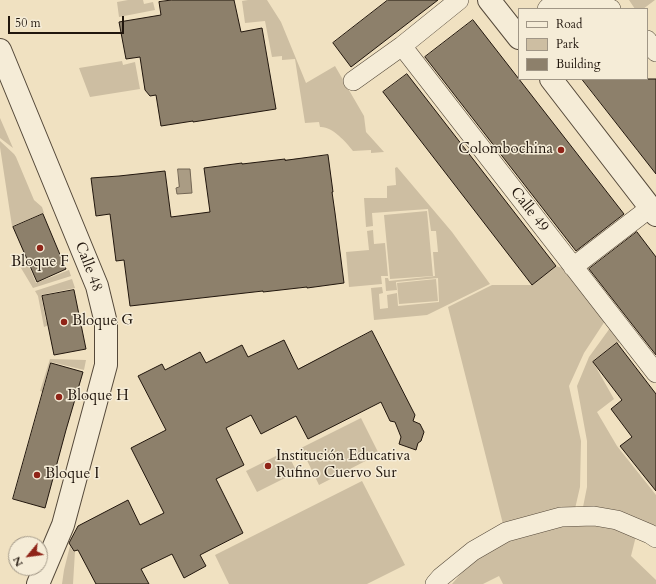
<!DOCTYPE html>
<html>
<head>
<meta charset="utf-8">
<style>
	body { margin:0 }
	#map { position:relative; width:656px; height:584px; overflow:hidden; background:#f0e1c1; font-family:Cardo,serif }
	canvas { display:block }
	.legend { position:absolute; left:518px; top:8px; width:130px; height:72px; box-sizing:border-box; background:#f5ecd7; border:1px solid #a09686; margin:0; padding:5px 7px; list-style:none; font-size:12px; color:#21160d }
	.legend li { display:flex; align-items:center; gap:8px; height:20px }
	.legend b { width:20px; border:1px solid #a09686 }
	.north { position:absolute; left:8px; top:536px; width:40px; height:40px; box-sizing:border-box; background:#f5ecd7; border:1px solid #a09686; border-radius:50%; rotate:241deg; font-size:11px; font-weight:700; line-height:16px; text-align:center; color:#21160d }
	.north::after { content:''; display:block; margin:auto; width:14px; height:18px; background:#8f2418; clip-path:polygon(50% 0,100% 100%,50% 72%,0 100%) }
	.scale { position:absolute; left:8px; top:16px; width:116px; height:18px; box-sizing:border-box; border:2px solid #21160d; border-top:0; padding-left:5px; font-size:12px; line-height:14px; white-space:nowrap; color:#21160d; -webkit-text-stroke:3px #f5ecd7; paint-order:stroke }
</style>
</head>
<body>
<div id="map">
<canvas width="656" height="584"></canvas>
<ul class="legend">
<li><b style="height:5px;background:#f5ecd7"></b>Road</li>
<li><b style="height:11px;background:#cdbea2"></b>Park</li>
<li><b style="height:11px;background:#8d806b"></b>Building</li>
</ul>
<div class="north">N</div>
<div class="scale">50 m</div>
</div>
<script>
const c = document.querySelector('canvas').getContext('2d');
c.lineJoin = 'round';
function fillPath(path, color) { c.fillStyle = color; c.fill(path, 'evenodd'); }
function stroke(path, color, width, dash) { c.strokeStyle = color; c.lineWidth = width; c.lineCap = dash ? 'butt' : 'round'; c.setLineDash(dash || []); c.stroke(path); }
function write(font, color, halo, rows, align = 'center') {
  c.font = font + ' Cardo,serif'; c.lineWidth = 3; c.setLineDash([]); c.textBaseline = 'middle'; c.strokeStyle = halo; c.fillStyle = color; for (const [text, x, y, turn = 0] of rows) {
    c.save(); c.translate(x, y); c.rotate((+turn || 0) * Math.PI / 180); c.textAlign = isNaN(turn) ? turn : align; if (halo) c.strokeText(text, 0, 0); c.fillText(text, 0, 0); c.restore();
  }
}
fillPath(new Path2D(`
	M128,0H143L144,4L153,2L155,10L119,17L117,2Z
	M248,0H267L281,22L306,83L335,66L364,116L366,132L384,152L371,153V150L353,151C346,142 332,126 320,127L319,122L305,123L295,59L282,60V56L272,57L265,21L245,23L242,1Z
	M629,0H655L643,9H635Z
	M122,61L123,65L135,62L140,89L90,97L79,68Z
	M0,118L13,148L0,138Z
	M0,141L14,154L16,157L34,200L42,207L44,213L12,226L0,147Z
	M397,167L452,232L490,284L427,315L374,320L371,288L382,287L383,293L379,294L380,309L388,308L387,295L397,293L398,306L439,302L438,278L396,282L397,290L386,291L385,278H388L389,281L435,276L433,252H438L436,231H431L428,209L372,213L373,226L366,227L364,198H387V186L396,185L395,168Z
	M427,211L433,276L390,279L384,215Z
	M373,230L374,244L385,243L388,276H381L382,284L349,287L346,252L369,250L367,231Z
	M26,259L36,283L69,270L71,276L33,288L18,263Z
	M556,266L562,268L605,321L584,353L569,386L581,441L580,487L574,513L504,528L448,307L492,285H532Z
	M72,279L75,288L41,295L46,321H48L49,325L44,327L38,296L35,291Z
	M436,279L438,301L399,304L397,283Z
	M610,328L620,342L593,362L614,399L597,412L617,446L656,495V532L582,512L587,487V441L577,386L589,357Z
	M50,359L86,360L84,370L51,362L43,388L50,390L49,394L40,391Z
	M361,418L379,454L319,485L301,448Z
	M286,451L297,472L257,492L246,471Z
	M362,481L405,565L367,584H229L215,555Z
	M594,520L636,536L631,556L656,580V584H503L499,576L483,584H452L476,556L508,537Z
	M70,546L73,551H75L73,584H62L64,570Z`), '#cdbea2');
const water = new Path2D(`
	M178,169H190L192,193L177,194L176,188L179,187Z`);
fillPath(water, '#aa9c84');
stroke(water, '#736654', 1);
const building = new Path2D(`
	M172,0H234L241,32L262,28L276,109L193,122V121L161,126L156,95L150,96L145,90L140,57L126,59L119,22L161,15L159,2Z
	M388,0H438L351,67L333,43Z
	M473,20L624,214L576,251L425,57Z
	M407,74L556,266L532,285L383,92Z
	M582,79H656V174L638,151Z
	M328,155L333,192H332L335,213L344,283L307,288V287L263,292V291L130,306L124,260L116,261L110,214L96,216L91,178L119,176L165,171L171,217L210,212L204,168L242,163V164L285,159V160Z
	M43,214L66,269L37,282L13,227Z
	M637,232L656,257V355L589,269Z
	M74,290L86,349L54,355L42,296Z
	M372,331L415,415L413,421L420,424L424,432L421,441L418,443L416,450L399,444L401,437L395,422L390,421L381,402L308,439L296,416L261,434L251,415L226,428L244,465L216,479L243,533L200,555L206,566L184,578L172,554L141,569L149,584H96L78,550L74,551L69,543L78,526L128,500L140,525L164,513L131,448L166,430L138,376L162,364L165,370L200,352L206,363L242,345L248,357L284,340L298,369Z
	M617,343L656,394V491L620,446L632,437L611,409L622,400L593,362Z
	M51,363L83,372L66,430L45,508L13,499Z`);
fillPath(building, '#8d806b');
stroke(building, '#21160d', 1);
const minor = new Path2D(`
	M547,9L549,7L563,2L611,9
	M647,40L656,52
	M402,46L656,373
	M353,81L402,46L459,0
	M573,267L650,208
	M435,584L441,577L473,551L506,532L561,517L594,516L617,520L650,534L656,538`);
const tertiary = new Path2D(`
	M489,0L519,38
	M0,50L97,286L106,323V365L63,525L38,584
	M551,79L656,215`);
stroke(minor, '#55493a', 20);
stroke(tertiary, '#55493a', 24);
stroke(minor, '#f5ecd7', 19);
stroke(tertiary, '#f5ecd7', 22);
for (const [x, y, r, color] of [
	[561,150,4,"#8f2418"],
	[40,248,4,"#8f2418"],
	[64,322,4,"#8f2418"],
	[59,397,4,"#8f2418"],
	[268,466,4,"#8f2418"],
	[37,475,4,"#8f2418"]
]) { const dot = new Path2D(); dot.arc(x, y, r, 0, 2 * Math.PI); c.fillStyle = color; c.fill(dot); stroke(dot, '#f5ecd7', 1.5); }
write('15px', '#21160d', '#f5ecd7', [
	["Colombochina",553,150,"right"],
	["Bloque F",40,263,"center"],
	["Bloque G",72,322],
	["Bloque H",67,397],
	["Institución Educativa",276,457],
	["Rufino Cuervo Sur",276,474],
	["Bloque I",45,475]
], 'left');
write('15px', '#21160d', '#f5ecd7', [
	["Calle 49",529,210,52],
	["Calle 48",88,267,69]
]);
</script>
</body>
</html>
